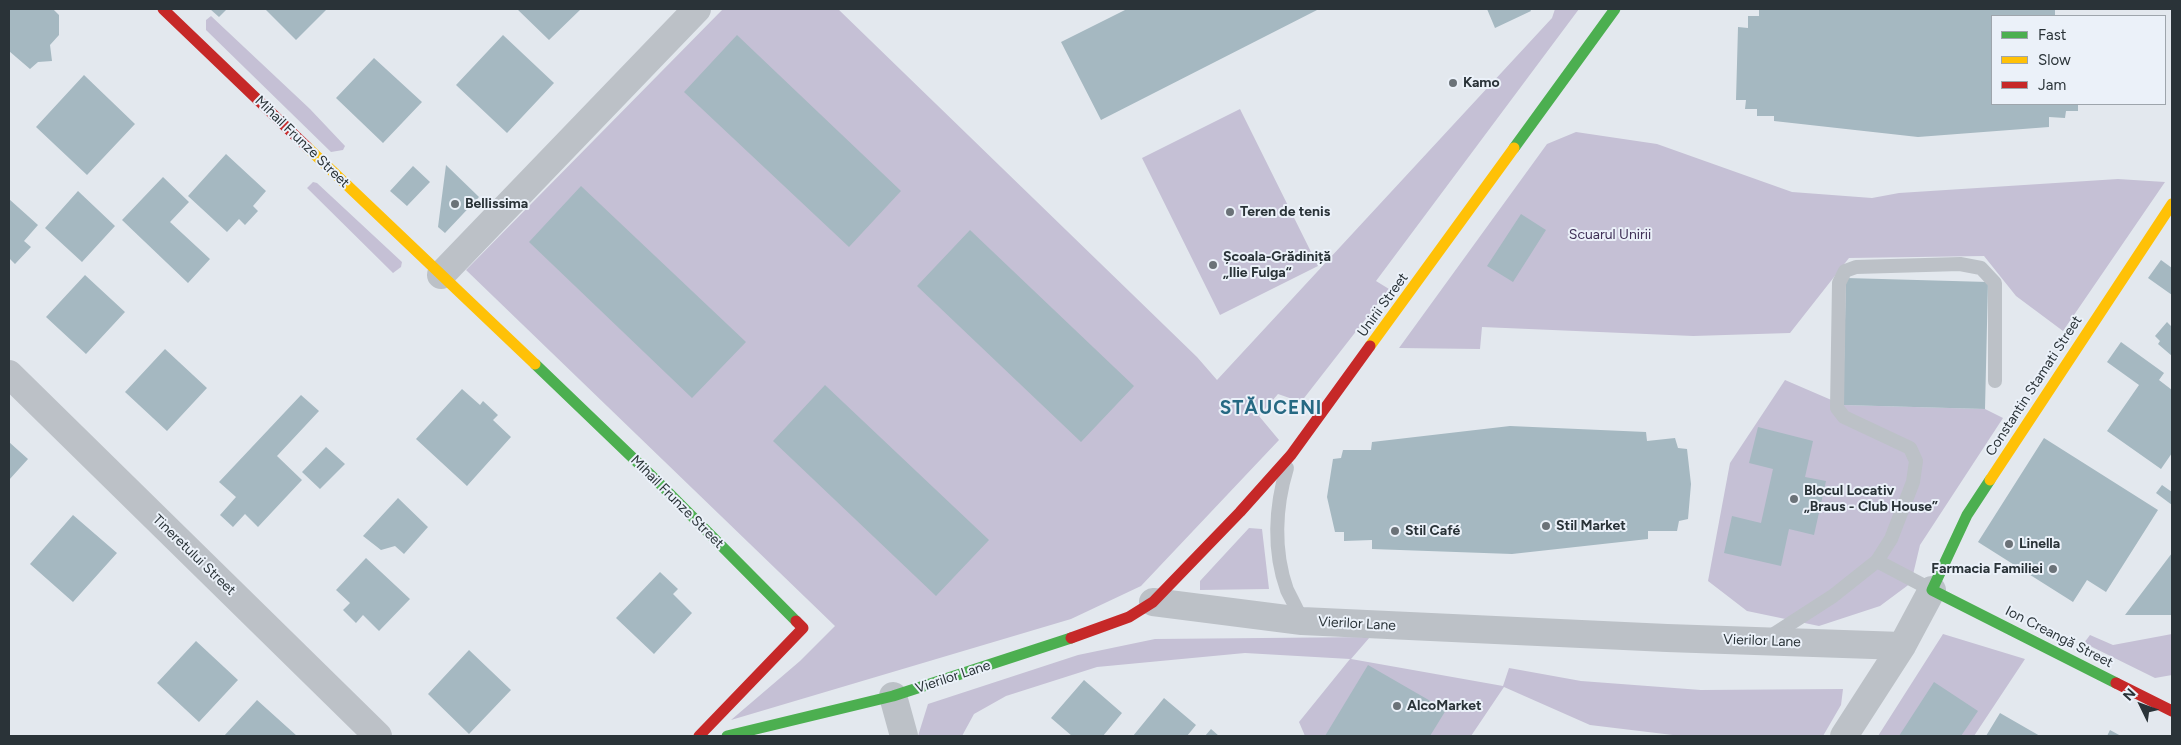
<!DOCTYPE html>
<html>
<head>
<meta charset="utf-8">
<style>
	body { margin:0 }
	#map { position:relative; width:2181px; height:745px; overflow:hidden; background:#e3e8ee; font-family:Figtree,sans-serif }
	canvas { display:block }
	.frame { position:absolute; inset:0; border:10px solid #2a3338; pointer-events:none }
	.legend { position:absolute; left:1991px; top:15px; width:175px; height:90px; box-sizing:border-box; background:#ebf1f9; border:1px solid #9ea5ac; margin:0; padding:6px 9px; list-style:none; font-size:15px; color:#2a3338 }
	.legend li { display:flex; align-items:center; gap:10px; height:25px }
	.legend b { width:25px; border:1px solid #9ea5ac }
	.north { position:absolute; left:2116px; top:680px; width:50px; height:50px; -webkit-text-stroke:4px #ebf1f9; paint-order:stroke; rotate:312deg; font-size:14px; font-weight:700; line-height:20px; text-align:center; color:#2a3338 }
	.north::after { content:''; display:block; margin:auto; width:18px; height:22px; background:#2a3338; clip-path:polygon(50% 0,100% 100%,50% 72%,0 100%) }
</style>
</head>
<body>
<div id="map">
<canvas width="2181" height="745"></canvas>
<div class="frame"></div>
<ul class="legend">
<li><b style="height:6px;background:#4caf50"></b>Fast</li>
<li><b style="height:6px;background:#ffc107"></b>Slow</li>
<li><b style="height:6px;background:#c62828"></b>Jam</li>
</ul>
<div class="north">N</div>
</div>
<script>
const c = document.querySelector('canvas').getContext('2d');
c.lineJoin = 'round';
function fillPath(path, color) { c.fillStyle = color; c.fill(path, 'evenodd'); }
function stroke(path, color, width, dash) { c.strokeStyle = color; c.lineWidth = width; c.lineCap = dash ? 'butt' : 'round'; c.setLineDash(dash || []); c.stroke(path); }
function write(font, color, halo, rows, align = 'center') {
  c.font = font + ' Figtree,sans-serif'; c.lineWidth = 4; c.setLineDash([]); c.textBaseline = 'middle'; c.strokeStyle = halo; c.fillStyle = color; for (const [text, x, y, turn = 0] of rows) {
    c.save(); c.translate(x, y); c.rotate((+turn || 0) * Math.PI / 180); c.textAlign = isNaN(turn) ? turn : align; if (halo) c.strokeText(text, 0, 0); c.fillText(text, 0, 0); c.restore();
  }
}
fillPath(new Path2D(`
	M723,9H838L1197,357L1217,380L1552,18L1555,9H1579L1376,281L1389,289L1301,402L1278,394L1259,416L1279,440L1141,586L1071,619L731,720L800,661L835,626L466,270Z
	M211,16L310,109L345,146L343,150L331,152L206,30V20Z
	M1240,109L1318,266L1220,315L1142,158Z
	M1576,132L1657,144L1792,192L1872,198L1899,193L2118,179L2165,182L2063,331L2016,296L1984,256L1849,258L1790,333L1693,336L1482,327L1480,349L1399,348L1547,144Z
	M313,182L317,183L402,262L401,267L393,273L307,188Z
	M1785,380L1843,405L1985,409L2003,418L1920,545L1911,583L1880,606L1819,626L1747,611L1708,581L1730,463Z
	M1249,528L1262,529L1269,589L1200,590V581Z
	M1943,634L2025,659L1974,736H1878Z
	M2172,634V675L2155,678L2084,643L2090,635L2113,645Z
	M1370,637L1351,659L1503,686L1509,668L1581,681L1701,690L1843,689L1841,705L1823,736H1681L1590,725L1504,687L1471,736H1305L1299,722L1350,659L1245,653L1097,667L1006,696L974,714L962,736H918L928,704L1078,655L1155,639Z`), '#c5c0d5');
fillPath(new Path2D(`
	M9,9H53L59,15V35L50,45L52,61L38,62L30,69L9,51Z
	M210,9H227L219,17Z
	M265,9H327L296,40Z
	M517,9H581L549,40Z
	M1127,9H1319L1101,120L1061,42Z
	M1487,9H1530L1531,11L1495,28Z
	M1759,9H2055V16H1992V104H2078V111H2066L2065,118L2049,117V127L1918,137L1774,121V116H1757V109H1745L1746,100H1736L1738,27L1748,28V16H1759Z
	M503,35L554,83L507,133L456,85Z
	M737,35L901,191L849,247L684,92Z
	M374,58L422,102L383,143L336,98Z
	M84,75L135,124L87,175L36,127Z
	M226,154L266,191L253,206L258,211L245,225L239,219L227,232L188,196Z
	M446,165L479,197L445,233L438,227Z
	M413,166L430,182L407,206L390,191Z
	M163,177L189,202L170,222L210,259L188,283L122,220Z
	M581,186L746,342L692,398L529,242Z
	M78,191L115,226L82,262L45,228Z
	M9,199L38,225L24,241L31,247L15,264L9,258Z
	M1521,214L1546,230L1513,282L1487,266Z
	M970,230L1134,386L1081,442L917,286Z
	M2161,260L2172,268V295L2148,278Z
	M85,275L125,312L86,354L46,317Z
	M1846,278L1988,282L1985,409L1843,405Z
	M2167,322L2172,327V356L2158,344L2160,341L2155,336Z
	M2121,342L2164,373L2159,380L2172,390V453L2161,469L2107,431L2139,385L2107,362Z
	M165,349L207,388L167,431L125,392Z
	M825,385L989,540L936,596L773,441Z
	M462,389L480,405L483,401L498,415L493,420L511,437L467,486L416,439Z
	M301,395L319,411L277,456L302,480L258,527L245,514L233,527L220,515L236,497L219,482Z
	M1510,426L1646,432L1647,441L1675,438L1678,448L1687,449L1691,484L1688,519L1679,521L1677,531H1648V539L1512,554L1372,549V540L1344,541V532H1335L1327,497L1333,459L1341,458L1343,450H1371L1372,442Z
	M1758,427L1813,441L1805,477L1826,481L1814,535L1789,529L1781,566L1724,553L1732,516L1761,523L1773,469L1749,463Z
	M2044,438L2158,510L2106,592L2087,580L2073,602L1978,542Z
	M9,442L28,459L9,480Z
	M326,447L345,464L320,489L302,472Z
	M2162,485L2172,492V505L2156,493Z
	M398,498L428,527L404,554L395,546L381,550L363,536Z
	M73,515L117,553L73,602L30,564Z
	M2172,553V615H2125Z
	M366,558L410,599L379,631L363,615L356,623L343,610L350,603L336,590Z
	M660,572L678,589L673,594L692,613L654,654L616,618Z
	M196,641L238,680L199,722L157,683Z
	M469,650L511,690L469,734L428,694Z
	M1368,665L1446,710L1430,736H1325Z
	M1084,680L1122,713L1103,736H1072L1051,718Z
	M1934,682L1978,711L1961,736H1899Z
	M1164,698L1196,725L1187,736H1133Z
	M257,700L297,736H224Z
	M2000,713L2040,736H1986Z
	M1211,729L1219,736H1205Z
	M2110,730L2121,736H2107Z`), '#a5b8c1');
stroke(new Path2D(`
	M1287,468C1275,507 1273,551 1287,590C1292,600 1298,611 1302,621
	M1932,590L1877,561L1891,539L1913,482L1916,461L1910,448L1844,417L1837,408L1839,283L1845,271L1856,267L1960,264L1981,268L1995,283V381
	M1768,638L1833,596L1877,561`), '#bcc1c7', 14);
stroke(new Path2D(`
	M441,275L697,9
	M9,374L378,736
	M1153,602L1302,621L1667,638L1902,646
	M893,696L904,736
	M1844,736L1902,646L1932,590`), '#bcc1c7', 28);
stroke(new Path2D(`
	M1514,148L1615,9
	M535,364L660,484L796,621
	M1990,480L1967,515L1932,590L2116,683
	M727,736L893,696L1071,638`), '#4caf50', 11);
stroke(new Path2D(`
	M307,147L535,364
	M1370,346L1514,148
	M1990,480L2172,204`), '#ffc107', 11);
stroke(new Path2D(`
	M163,9L307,147
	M1071,638L1129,617L1153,602L1240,512L1291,455L1370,346
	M2116,683L2172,711
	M699,736L803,628L796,621`), '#c62828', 11);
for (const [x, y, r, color] of [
	[1453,83,5,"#6b7278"],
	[455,204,5,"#6b7278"],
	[1230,212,5,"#6b7278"],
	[1213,265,5,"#6b7278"],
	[1794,499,5,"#6b7278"],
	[1546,526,5,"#6b7278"],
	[1395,531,5,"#6b7278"],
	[2009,544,5,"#6b7278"],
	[2053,569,5,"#6b7278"],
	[1397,706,5,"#6b7278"]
]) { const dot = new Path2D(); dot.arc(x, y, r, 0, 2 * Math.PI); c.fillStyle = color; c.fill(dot); stroke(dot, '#ebf1f9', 2); }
write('bold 14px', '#2a3338', '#ebf1f9', [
	["Kamo",1463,83],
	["Bellissima",465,204],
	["Teren de tenis",1240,212],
	["Școala-Grădiniță",1223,257],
	["„Ilie Fulga“",1223,273],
	["Blocul Locativ",1804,491],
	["„Braus - Club House”",1804,507],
	["Stil Market",1556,526],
	["Stil Café",1405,531],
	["Linella",2019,544],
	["Farmacia Familiei",2043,569,"right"],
	["AlcoMarket",1407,706]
], 'left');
write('14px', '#2a3338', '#ebf1f9', [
	["Mihail Frunze Street",302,142,44],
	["Unirii Street",1383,305,-54],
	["Constantin Stamati Street",2034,386,-57],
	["Mihail Frunze Street",677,502,45],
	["Tineretului Street",194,555,44],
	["Vierilor Lane",1357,624,3],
	["Ion Creangă Street",2059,637,27],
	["Vierilor Lane",1762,641,2],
	["Vierilor Lane",953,677,-18]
]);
write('14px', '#3e2f55', '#ebf1f9', [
	["Scuarul Unirii",1610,235]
]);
c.letterSpacing = '1px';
write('bold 19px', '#266983', '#ebf1f9', [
	["STĂUCENI",1271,408]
]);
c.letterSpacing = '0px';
</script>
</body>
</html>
